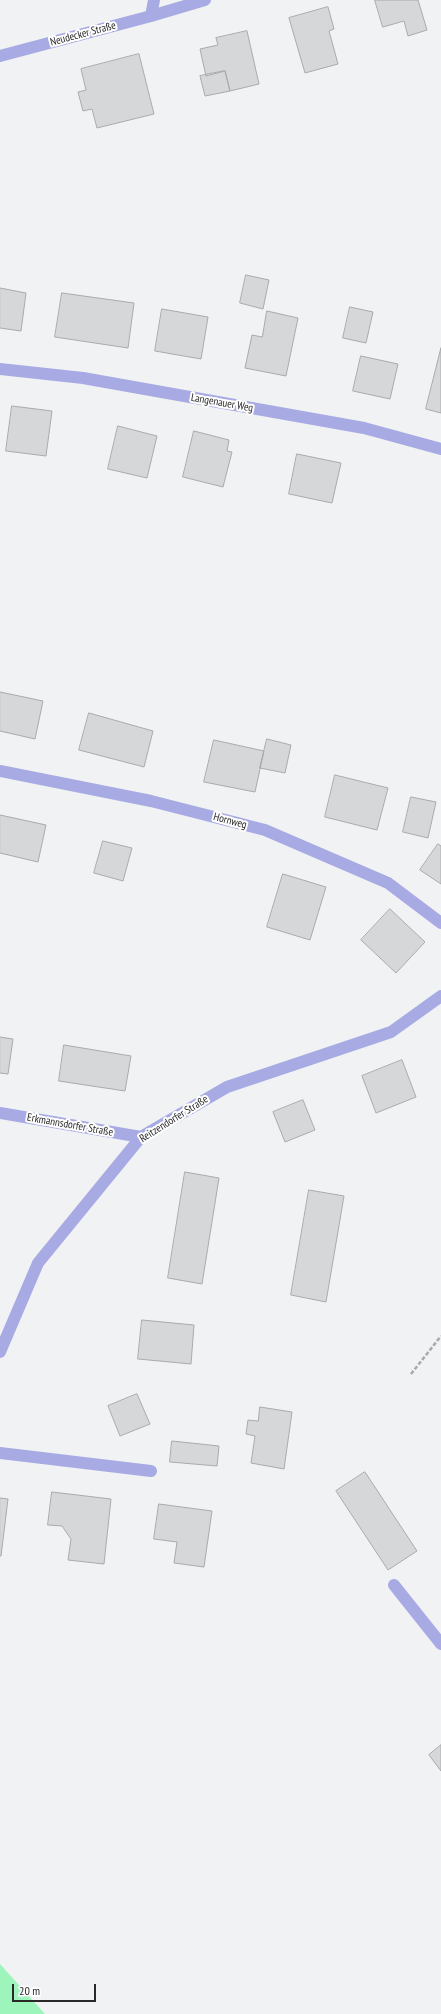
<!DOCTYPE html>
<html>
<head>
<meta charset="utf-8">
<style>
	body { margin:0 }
	#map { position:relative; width:441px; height:2014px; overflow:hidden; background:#f1f2f4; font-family:"PT Sans Narrow",sans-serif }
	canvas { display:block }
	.scale { position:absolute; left:12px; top:1984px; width:84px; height:18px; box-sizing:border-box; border:2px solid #29292a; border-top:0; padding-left:5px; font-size:12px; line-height:14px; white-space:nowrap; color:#29292a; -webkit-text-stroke:3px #fff; paint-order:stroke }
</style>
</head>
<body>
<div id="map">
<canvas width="441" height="2014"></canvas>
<div class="scale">20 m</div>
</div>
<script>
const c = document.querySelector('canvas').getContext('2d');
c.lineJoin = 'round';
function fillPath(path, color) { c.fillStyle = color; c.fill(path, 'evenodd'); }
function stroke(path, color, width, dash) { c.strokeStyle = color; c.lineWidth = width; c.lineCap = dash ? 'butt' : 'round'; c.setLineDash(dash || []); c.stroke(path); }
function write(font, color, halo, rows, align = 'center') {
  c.font = font + ' "PT Sans Narrow",sans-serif'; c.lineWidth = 4; c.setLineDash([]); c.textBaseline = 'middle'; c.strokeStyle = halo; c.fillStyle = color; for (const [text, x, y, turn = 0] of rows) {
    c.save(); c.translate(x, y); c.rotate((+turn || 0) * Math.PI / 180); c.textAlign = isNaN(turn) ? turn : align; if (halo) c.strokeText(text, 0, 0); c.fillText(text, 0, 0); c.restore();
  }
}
fillPath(new Path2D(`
	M0,1964L45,2014H0Z`), '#9ef5bc');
const building = new Path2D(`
	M375,0H418L427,30L408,36L404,21L383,27Z
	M328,7L334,29L329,31L338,64L305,73L289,18Z
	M247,31L259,84L230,91L225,71L206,76L200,49L218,45L216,38Z
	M139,54L154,114L97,128L92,109L83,111L78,92L86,90L81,69Z
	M225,71L230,91L205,96L200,76Z
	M246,275L269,280L263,309L240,303Z
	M0,288L26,293L21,331L0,328Z
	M62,293L134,303L128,348L55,337Z
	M350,307L373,312L366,343L343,338Z
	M162,309L208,317L201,359L155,351Z
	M267,311L298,318L286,376L245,368L252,335L262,337Z
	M441,348V413L426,409Z
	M361,356L398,364L390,399L353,391Z
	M12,406L52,411L46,456L6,451Z
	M118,426L157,436L147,478L108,469Z
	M194,431L229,440L227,451L232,452L223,487L183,477Z
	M297,454L341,463L332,503L289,494Z
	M0,692L43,701L35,739L0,731Z
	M89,713L153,731L144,767L79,750Z
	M267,739L291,745L285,773L260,768Z
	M214,740L264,751L255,792L204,782Z
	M335,775L388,788L377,830L325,817Z
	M411,797L436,802L428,838L403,832Z
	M0,815L46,825L38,862L0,853Z
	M103,841L132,848L123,881L94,873Z
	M438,844L441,846V884L420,870Z
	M283,874L326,887L310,940L267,927Z
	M390,909L425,942L396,973L361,940Z
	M0,1037L13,1039L8,1074L0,1073Z
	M64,1045L131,1056L125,1091L59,1081Z
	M402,1060L416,1097L376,1113L362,1076Z
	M303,1100L315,1130L285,1142L273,1112Z
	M185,1172L219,1178L202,1284L168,1278Z
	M309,1190L344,1196L326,1302L291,1295Z
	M142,1320L194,1325L191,1364L138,1359Z
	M137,1394L150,1424L120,1436L108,1406Z
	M260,1407L292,1412L284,1469L251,1463L255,1436L246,1434L248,1420L258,1421Z
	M172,1441L219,1446L217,1466L170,1462Z
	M365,1472L417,1551L388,1570L336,1491Z
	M52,1492L111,1499L104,1564L68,1560L71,1539L62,1526L48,1525Z
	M0,1498L8,1499L1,1556H0Z
	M159,1504L212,1511L204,1567L174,1563L177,1542L154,1539Z
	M441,1745V1771L429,1755Z`);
fillPath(building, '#d6d7d9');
stroke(building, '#a8aaab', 1);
stroke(new Path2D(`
	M411,1374L441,1336`), '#a9aaab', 2.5, [4, 2]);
stroke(new Path2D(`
	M151,16L205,0
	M0,56L151,16L154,0
	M0,369L83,378L364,428L441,449
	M0,771L151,801L265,830L388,883L441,923
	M0,1113L141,1137
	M0,1352L38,1263L141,1137L227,1087L391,1032L441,996
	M0,1453L151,1471
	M394,1585L441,1644`), '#a8abe3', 12);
write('11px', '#29292a', '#fff', [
	["Neudecker Straße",83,34,-15],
	["Langenauer Weg",222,403,10],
	["Hornweg",230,821,15],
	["Reitzendorfer Straße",174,1119,-32],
	["Erkmannsdorfer Straße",70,1125,10]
]);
</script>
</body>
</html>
